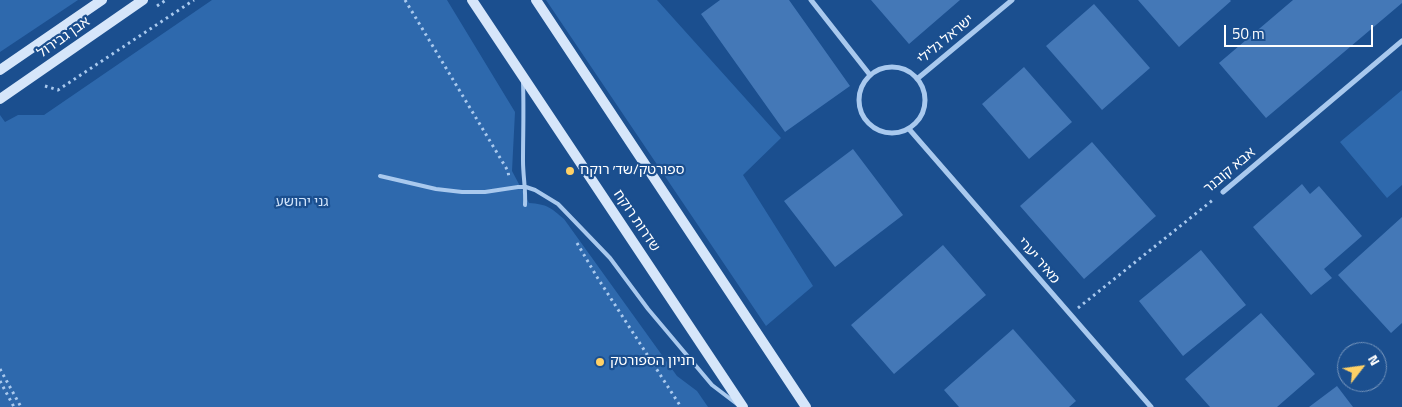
<!DOCTYPE html>
<html>
<head>
<meta charset="utf-8">
<style>
	body { margin:0 }
	#map { position:relative; width:1402px; height:407px; overflow:hidden; background:#1b4f8f; font-family:"Titillium Web",sans-serif }
	canvas { display:block }
	.north { position:absolute; left:1337px; top:342px; width:50px; height:50px; box-sizing:border-box; background:#1b4f8f; border:1px solid #7695bc; border-radius:50%; rotate:60deg; font-size:14px; font-weight:700; line-height:20px; text-align:center; color:#fff }
	.north::after { content:''; display:block; margin:auto; width:18px; height:22px; background:#ffd166; clip-path:polygon(50% 0,100% 100%,50% 72%,0 100%) }
	.scale { position:absolute; left:1224px; top:25px; width:149px; height:22px; box-sizing:border-box; border:2px solid #fff; border-top:0; padding-left:6px; font-size:15px; line-height:18px; white-space:nowrap; color:#fff; -webkit-text-stroke:4px #1b4f8f; paint-order:stroke }
</style>
</head>
<body>
<div id="map">
<canvas width="1402" height="407"></canvas>
<div class="north">N</div>
<div class="scale">50 m</div>
</div>
<script>
const c = document.querySelector('canvas').getContext('2d');
c.lineJoin = 'round';
function fillPath(path, color) { c.fillStyle = color; c.fill(path, 'evenodd'); }
function stroke(path, color, width, dash) { c.strokeStyle = color; c.lineWidth = width; c.lineCap = dash ? 'butt' : 'round'; c.setLineDash(dash || []); c.stroke(path); }
function write(font, color, halo, rows, align = 'center') {
  c.font = font + ' "Titillium Web","Noto Sans Hebrew",sans-serif'; c.lineWidth = 4.5; c.setLineDash([]); c.textBaseline = 'middle'; c.strokeStyle = halo; c.fillStyle = color; for (const [text, x, y, turn = 0] of rows) {
    c.save(); c.translate(x, y); c.rotate((+turn || 0) * Math.PI / 180); c.textAlign = isNaN(turn) ? turn : align; if (halo) c.strokeText(text, 0, 0); c.fillText(text, 0, 0); c.restore();
  }
}
fillPath(new Path2D(`
	M0,0H78L0,52Z
	M212,0H447L515,112L512,171L529,203C547,204 551,208 564,219L677,376L697,391L708,407H0V115L5,122L18,115H44Z
	M546,0H657L781,138L743,175L813,286L766,326Z
	M1402,90V185L1387,198L1340,142Z`), '#2e69ad');
fillPath(new Path2D(`
	M720,0H789L850,86L785,132L701,14Z
	M871,0H960L909,44Z
	M1138,0H1230L1231,1L1179,47Z
	M1293,0H1402V3L1266,118L1219,63Z
	M1094,4L1150,68L1102,110L1046,46Z
	M1024,67L1072,122L1029,159L982,104Z
	M1092,142L1156,216L1084,279L1020,206Z
	M853,149L903,215L835,267L784,201Z
	M1302,184L1310,194L1319,186L1362,236L1324,269L1332,278L1311,295L1253,227Z
	M1402,217V323L1391,333L1338,275Z
	M943,245L986,295L894,374L851,325Z
	M1201,250L1246,305L1183,356L1139,301Z
	M1261,313L1315,374L1277,407H1210L1185,379Z
	M1013,329L1076,401L1069,407H959L944,390Z
	M1337,386L1353,407H1309Z`), '#4478b7');
stroke(new Path2D(`
	M405,0L508,171L509,178
	M157,6L166,0
	M45,86L58,90L194,0
	M577,243L597,277L681,407
	M1078,308L1214,199
	M0,369L21,407
	M0,381L14,407`), '#a9c9ee', 3, [2.5, 4]);
stroke(new Path2D(`
	M523,82C524,109 523,135 523,161C523,176 526,190 525,205
	M380,176L436,189L462,192H485L518,187H526L535,190L558,204L610,258L648,309L712,385L737,404`), '#a9c9ee', 4);
stroke(new Path2D(`
	M811,0L870,75
	M859 100a33 33 0 1 1 66 0a33 33 0 1 1-66 0Z
	M917,79L1012,0
	M909,129L1151,407
	M1223,192L1402,41`), '#a9c9ee', 5);
stroke(new Path2D(`
	M472,0L743,407
	M536,0L806,407
	M0,70L102,0
	M0,99L143,0`), '#d6e6fa', 10);
for (const [x, y, r, color] of [
	[570,171,5,"#ffd166"],
	[600,362,5,"#ffd166"]
]) { const dot = new Path2D(); dot.arc(x, y, r, 0, 2 * Math.PI); c.fillStyle = color; c.fill(dot); stroke(dot, '#1b4f8f', 2); }
write('14px', '#fff', '#1b4f8f', [
	["אבן גבירול",64,38,-35],
	["ישראל גלילי",946,40,-40],
	["אבא קובנר",1230,171,-40],
	["שדרות רוקח",636,221,56],
	["מאיר יערי",1038,261,49]
]);
write('14px', '#fff', '#1b4f8f', [
	["ספורטק/שד׳ רוקח",580,171],
	["חניון הספורטק",610,362]
], 'left');
write('14px', '#cfe3fa', '#1b4f8f', [
	["גני יהושע",302,203]
]);
</script>
</body>
</html>
